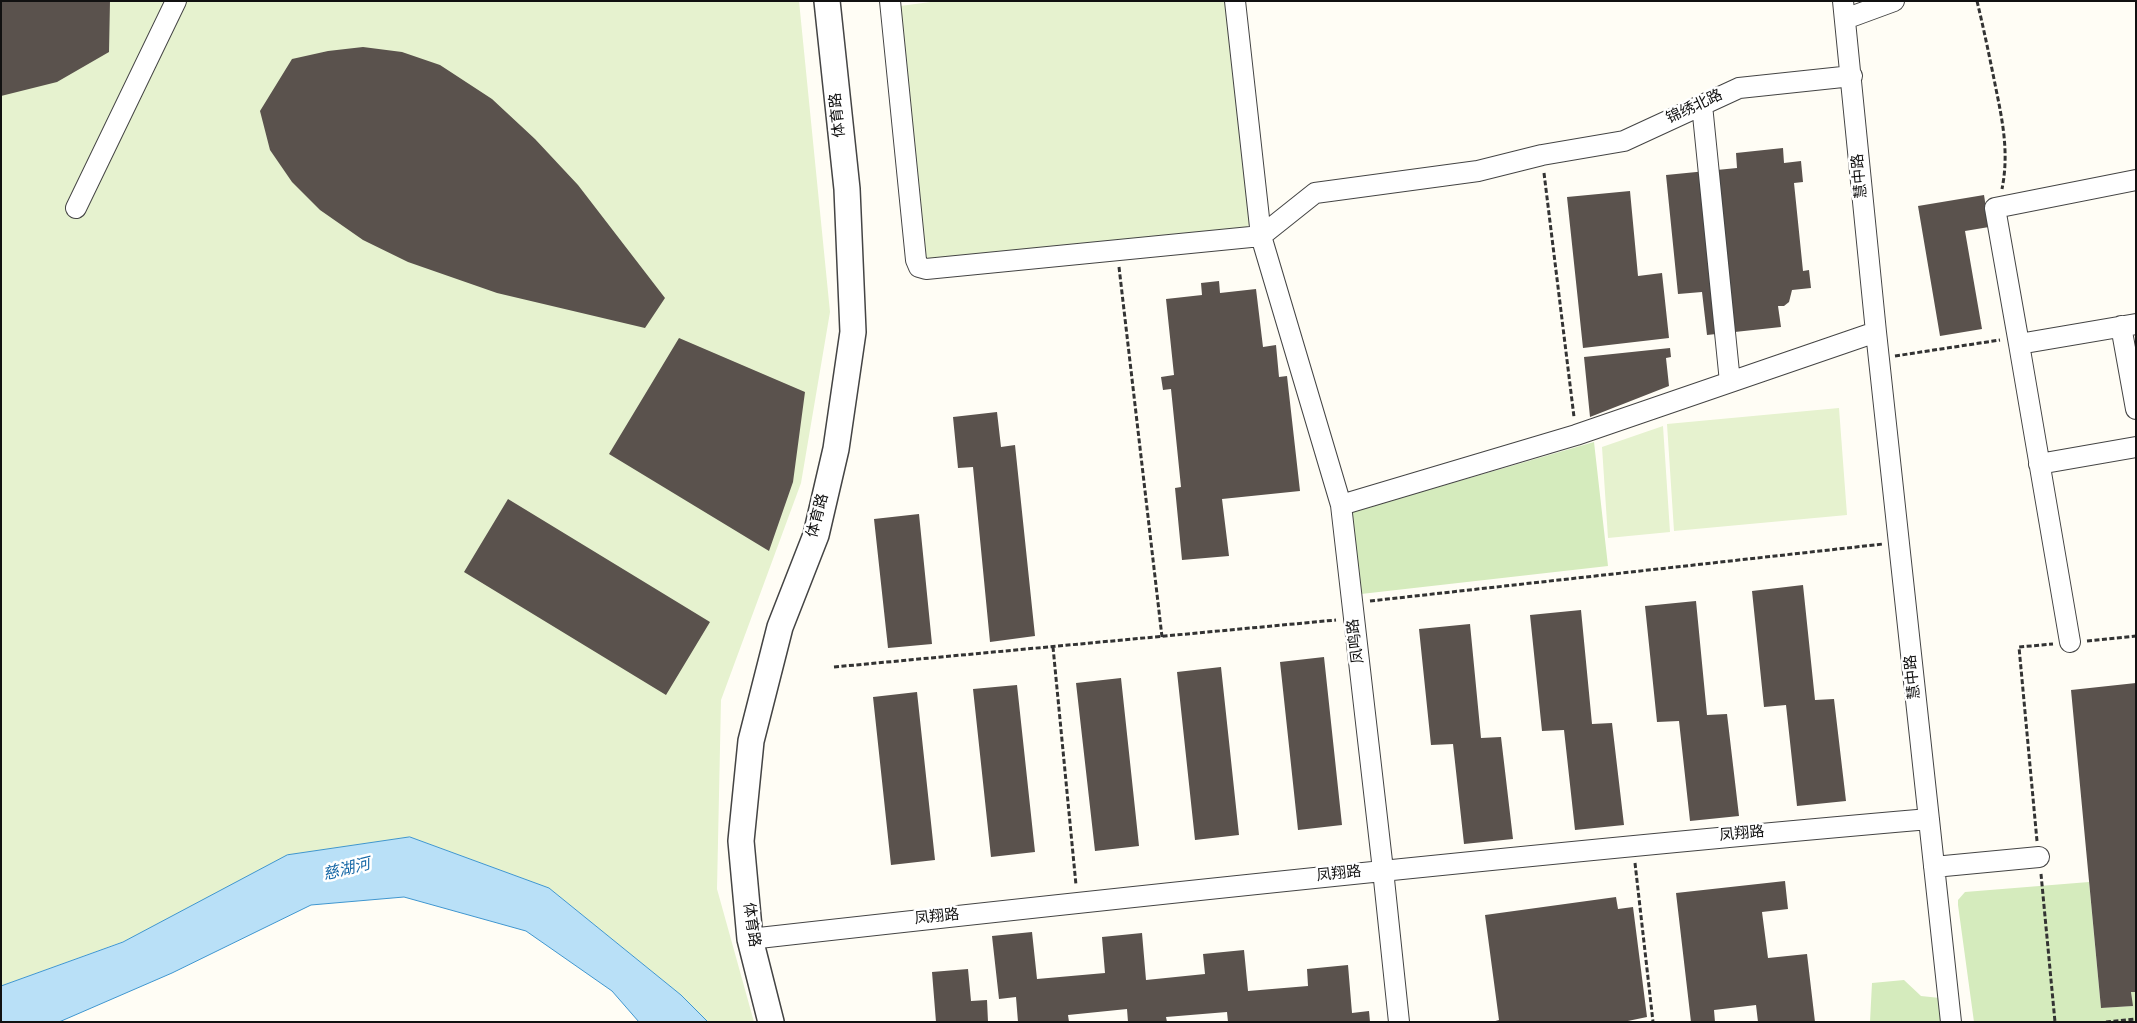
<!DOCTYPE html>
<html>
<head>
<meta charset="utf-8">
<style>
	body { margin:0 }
	#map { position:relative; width:2137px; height:1023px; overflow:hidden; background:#fffdf5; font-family:Spectral,serif }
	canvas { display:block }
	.frame { position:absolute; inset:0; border:2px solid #111; pointer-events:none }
</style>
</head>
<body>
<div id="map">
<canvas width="2137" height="1023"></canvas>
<div class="frame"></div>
</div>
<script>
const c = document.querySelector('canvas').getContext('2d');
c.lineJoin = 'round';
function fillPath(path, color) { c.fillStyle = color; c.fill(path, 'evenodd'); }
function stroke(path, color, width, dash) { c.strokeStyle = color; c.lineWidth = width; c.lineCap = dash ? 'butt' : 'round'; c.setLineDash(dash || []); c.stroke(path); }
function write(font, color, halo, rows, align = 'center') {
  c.font = font + ' Spectral,"Noto Sans SC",serif'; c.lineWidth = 5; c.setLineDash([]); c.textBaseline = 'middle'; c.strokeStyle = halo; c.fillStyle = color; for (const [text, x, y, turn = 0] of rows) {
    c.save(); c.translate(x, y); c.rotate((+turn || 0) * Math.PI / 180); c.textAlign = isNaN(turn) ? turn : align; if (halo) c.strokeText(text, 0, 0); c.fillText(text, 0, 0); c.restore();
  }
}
fillPath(new Path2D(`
	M1594,442L1608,566L1361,594L1352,512Z
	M2089,882L2101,1008L2132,1006L2131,992H2136V1022H1974L1958,905V900L1965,892Z
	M1904,980L1921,996L1940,998L1942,1022H1870L1872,983Z`), '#d5ebbd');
fillPath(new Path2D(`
	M1,1H799L830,312L801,483L721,700L717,889L754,1022H708L681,995L549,888L410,837L1,986Z
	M938,1H1227L1251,223L1244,230L926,260L900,6Z
	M1839,408L1847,515L1674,531L1667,424Z
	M1663,426L1670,532L1608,538L1602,447Z`), '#e6f2cf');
const water = new Path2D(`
	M410,837L549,888L681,995L708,1022H639L612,991L526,931L404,897L311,905L172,973L59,1022H1V986L123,942L287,855Z`);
fillPath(water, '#b9e0f7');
stroke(water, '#3f96cf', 1);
fillPath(new Path2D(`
	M1,1H110L109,52L57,82L1,96Z
	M363,47L402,52L440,65L492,99L535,139L578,185L665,298L645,328L497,293L408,262L363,240L320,210L292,182L270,150L260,111L292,59L328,51Z
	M1783,148L1784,163L1801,161L1803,182L1794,183L1803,271L1809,270L1811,288L1792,290L1789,302L1784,306H1778L1781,327L1707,335L1702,292L1678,294L1666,175L1737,168L1736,153Z
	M1630,191L1638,276L1662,273L1669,338L1583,348L1567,197Z
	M1984,195L1989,227L1965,231L1982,329L1940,336L1918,206Z
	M1219,281L1220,293L1256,289L1263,347L1276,345L1279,377L1287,376L1300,491L1222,499L1229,556L1182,560L1175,488L1181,487L1171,389L1163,390L1161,377L1174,375L1166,299L1202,295L1201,283Z
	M679,338L805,392L793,482L769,551L609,454Z
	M1670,348L1671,357L1666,358L1669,386L1590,417L1584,357Z
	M997,412L1001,447L1015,445L1035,636L990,642L973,467L958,468L953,417Z
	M508,499L710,622L666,695L464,572Z
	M919,514L932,644L888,648L874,519Z
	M1803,585L1815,700L1834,699L1846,801L1797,806L1786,705L1764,707L1752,591Z
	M1696,601L1707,715L1727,714L1739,816L1690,821L1679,721L1657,722L1645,606Z
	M1581,610L1592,724L1612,723L1624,825L1575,830L1564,730L1542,731L1530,615Z
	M1470,624L1481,738L1501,737L1513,839L1464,844L1453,744L1431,745L1419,629Z
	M1324,657L1342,825L1298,830L1280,662Z
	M1221,667L1239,835L1195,840L1177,672Z
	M1121,678L1139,846L1095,851L1076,683Z
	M2136,683V992H2131L2133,1006L2101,1008L2071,690Z
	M1017,685L1035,852L991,857L973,689Z
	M917,692L935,860L891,865L873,697Z
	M1785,881L1788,909L1762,912L1768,958L1807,954L1815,1022H1758L1756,1005L1714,1010L1715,1022H1691L1676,893Z
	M1616,897L1618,909L1633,907L1647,1017L1623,1022H1492L1499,1020L1485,915Z
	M1032,932L1037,979L1105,973L1102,937L1142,933L1146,980L1205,974L1203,954L1244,950L1248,991L1308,986L1307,969L1348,965L1352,1013L1369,1011L1370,1022H1228L1227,1012L1166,1017L1167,1022H1128L1127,1009L1068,1015L1069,1022H1018L1016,997L999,999L992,936Z
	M968,969L971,1001L987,1000L988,1022H936L932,972Z`), '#5a524d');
const minor = new Path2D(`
	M890,1L916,260L919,267L926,269L1261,236L1315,193L1478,171L1542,155L1624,141L1739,88L1852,76
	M1235,1L1261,236L1341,505
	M1843,1L1876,332L1951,1022
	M1845,19L1894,1
	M1702,105L1730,382
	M76,208L176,1
	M2121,326L2136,409
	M2019,344L1995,208L2136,180
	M2039,464L2136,447
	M2070,642L2019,344L2136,324
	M1934,867L2039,857
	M750,939C1143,895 1535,853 1929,819
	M1399,1022L1383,870L1341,505L1576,435L1876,332`);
const tertiary = new Path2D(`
	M771,1022L750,939L741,841L751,741L780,627L816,535L836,449L853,332L847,189L827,1`);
stroke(minor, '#444', 22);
stroke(tertiary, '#444', 28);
stroke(new Path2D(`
	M1977,1C1984,30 1990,59 1996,89C2003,123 2009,154 2002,189
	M1544,173L1574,417
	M1119,267L1162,637
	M1895,356L2000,340
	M1370,601L1883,544
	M2087,641L2136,636
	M1053,647L1076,885
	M834,667L1336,620
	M2037,841L2019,647L2053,644
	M1635,863L1653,1022
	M2041,874L2055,1022
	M2106,1022L2136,1019`), '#333', 3, [5, 2.5]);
stroke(minor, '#fff', 20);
stroke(tertiary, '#fff', 25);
write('15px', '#111', '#fff', [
	["锦绣北路",1695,108,-25],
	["体育路",839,115,-96],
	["慧中路",1861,176,-95],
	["体育路",819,516,-75],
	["凤鸣路",1357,641,-97],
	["慧中路",1914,677,-96],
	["凤翔路",1742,835,-5],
	["凤翔路",1339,875,-6],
	["凤翔路",937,918,-6],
	["体育路",750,925,82]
]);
write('italic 16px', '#1768a6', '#fff', [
	["慈湖河",347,871,-14]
]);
</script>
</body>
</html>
